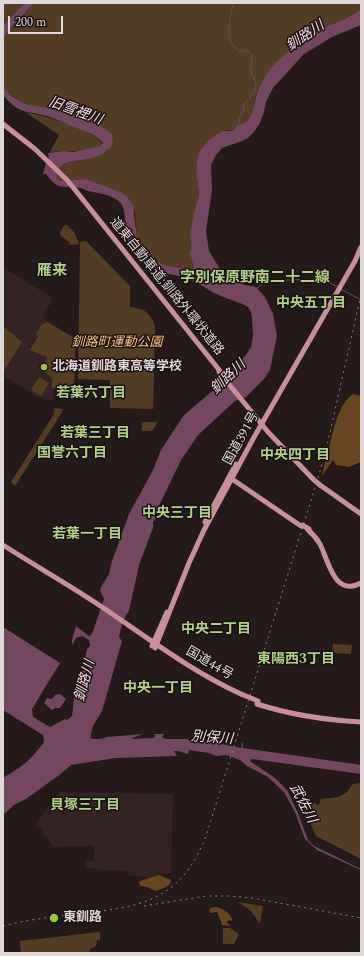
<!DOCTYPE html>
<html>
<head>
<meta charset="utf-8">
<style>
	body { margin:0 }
	#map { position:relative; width:364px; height:956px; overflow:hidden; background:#241a19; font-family:Spectral,serif }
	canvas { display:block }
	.frame { position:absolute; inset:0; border:4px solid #dfd8d8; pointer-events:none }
	.scale { position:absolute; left:8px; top:16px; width:55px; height:18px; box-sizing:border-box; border:2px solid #dfd8d8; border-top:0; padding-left:5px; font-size:12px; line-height:14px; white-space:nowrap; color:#dfd8d8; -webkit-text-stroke:3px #1a1110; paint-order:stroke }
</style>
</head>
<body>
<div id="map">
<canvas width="364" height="956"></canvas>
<div class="frame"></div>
<div class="scale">200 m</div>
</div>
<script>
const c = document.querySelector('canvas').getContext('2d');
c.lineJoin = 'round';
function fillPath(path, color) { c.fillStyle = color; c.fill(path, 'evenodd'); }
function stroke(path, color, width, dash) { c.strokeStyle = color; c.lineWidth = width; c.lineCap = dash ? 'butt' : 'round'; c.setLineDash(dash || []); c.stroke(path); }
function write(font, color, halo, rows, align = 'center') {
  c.font = font + ' Spectral,"Noto Sans JP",serif'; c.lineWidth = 3; c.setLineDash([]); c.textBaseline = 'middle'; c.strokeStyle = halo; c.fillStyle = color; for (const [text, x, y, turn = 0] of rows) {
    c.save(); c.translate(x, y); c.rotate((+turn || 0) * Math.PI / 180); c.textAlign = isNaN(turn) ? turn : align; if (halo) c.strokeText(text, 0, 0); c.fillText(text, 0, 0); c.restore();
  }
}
fillPath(new Path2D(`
	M3,267L53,298L43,318L76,338L75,390L54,389L53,401L41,399L3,376Z
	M60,792L173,794L171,873L157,874L156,877L151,878L127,875V871L100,870L92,868H85L86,861H94V846L53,847L47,837L43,835L41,829L35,825Z`), '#332322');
fillPath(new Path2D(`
	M3,3H24L3,26Z
	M34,3H361V9C349,19 336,22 323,28C304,37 285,52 272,68C267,74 261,84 258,91C253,102 254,125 237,125L233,131L226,130L198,154L196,170L199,195L194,212L190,232L191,250L189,252L194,267L193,269L190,270L164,265L153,259L149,253L144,251L137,238L135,212L121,192L86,179L61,181L57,179C56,172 58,169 63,164L108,151L99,125L50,108L25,104L11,96L3,87V39L12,26Z
	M25,112C41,115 98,130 103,145C90,154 66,150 50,152L59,135Z
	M64,225H67L74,232L79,244L70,245L69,242L61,236L60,233Z
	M86,241L130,286V307C145,308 154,315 155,330L153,409L110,408V380L78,379L80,242Z
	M47,322L75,339L74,388H52V378L42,370L47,357L30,350L38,337L36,334L42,324Z
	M5,328L22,342L3,372V329Z
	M39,377L49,383L41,396L31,390Z
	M54,408L64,409L15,486L11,482L54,414Z
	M142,422H156L157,423L152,431H142Z
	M333,644L352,645L351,654L332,653Z
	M361,783V859L316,836L302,805V803H315V804L319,805L321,799C338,797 343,799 353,784Z
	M238,902L263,906L260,924L251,911Z
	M224,928H230L239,934L234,944H223V929Z
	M100,932V940H97L96,946L90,949V953H21L20,941Z`), '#543d25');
fillPath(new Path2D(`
	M353,394L361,396V462L349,467L336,465L333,460L322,476C324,465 327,454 330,443C335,426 338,405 353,394Z
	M159,875L171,880L170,884L166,887L156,891L147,887L140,886L139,883L140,881Z
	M215,907C223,908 230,913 233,921L229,920L226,922L230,925V926L222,925L221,921L217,912L211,913L209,911L210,908Z`), '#664520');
fillPath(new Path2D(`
	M24,3H34L12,26L3,39V26Z
	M361,9V25L332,37L304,54L273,88L266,102L264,112L260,123L254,132L248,138L242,141L222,148L216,155L211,165L212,190L206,231L209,251L220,269L234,277L236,281L245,285L256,287L265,297L273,314L277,336L270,370L264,379L246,397L235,401L198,435L181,460L156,512L157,517L153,522V528L139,565L129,611C123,618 121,628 119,637L122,641L102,711L93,726L90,738C93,740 104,739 107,737L143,734L132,738L133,739L154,738L155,735L153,734H164L162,737L165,739H188V740L222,744L241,748L242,743H243V748L361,765V774L252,759L250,761L275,778L287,790L297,811L308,840L314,846L361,869V870L317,850L305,839L295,812L284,792L268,777L247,766L240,760L232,757L226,755L216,756L209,753L189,750L188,754L178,751H174L177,756L116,758L71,765L62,773L26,799L14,805L3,815V778C23,766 30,761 44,742L43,735L3,710V627L60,663L32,709L33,717L50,727L65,719L67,720L72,716L75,690L80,682L87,649L90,646L89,640L82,636L76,638L72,645V640L76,626L89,636L91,635L93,631L104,599L100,590L101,587L109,574L111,564L129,514L153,470L161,450L184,415L216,388L246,355L251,347L253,336L252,318L251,312L248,307C236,300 221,298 209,290C203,286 195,282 188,279C171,272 158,276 143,261C137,256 130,247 127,239C123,228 129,207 117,200C109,194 98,193 88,191C85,190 83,188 80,188C62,185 59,192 46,174H43C45,168 45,163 49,158L48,153L63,151L74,152L101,146L103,143C97,136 90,133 82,130C70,126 59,120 47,116C25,110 20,115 3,95V87L11,96L25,104L50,108L99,125L107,130L112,135L113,142C106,161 79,158 63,164C58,169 56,172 57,179L61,181L86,179L121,192L127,197L133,205L137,238L144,251L149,253L153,259L164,265L190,270L193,269L194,267L189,252L191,250L190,232L194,212L199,195L196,170L198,154L208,141L216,135L223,131H233L237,125C254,125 253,102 258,91C260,85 264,78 268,72C281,55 304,37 323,28C336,22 349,19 361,9Z
	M60,694L66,699L60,708H55L52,710L44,703L47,698L52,699L55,695Z`), '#73475f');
stroke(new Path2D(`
	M234,3C229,18 223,44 241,52L246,50L252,55L251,72L256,83L255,91L243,106L244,111L241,113L238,126
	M257,289L260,285L267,281L287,280L322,279L338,287
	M341,289L361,300`), '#73475f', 1);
stroke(new Path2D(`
	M3,124L35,149L68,181L220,371
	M268,432L313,479
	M229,477L301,526
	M320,485L361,514
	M205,522L236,464
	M308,530C313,534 317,539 320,544C329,562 334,597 361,583
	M3,545C34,565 66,583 96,603C144,635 189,670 241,694
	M152,646L167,612
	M155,648L189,563L204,530L253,439L355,261L361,247
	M257,704C291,715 325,720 361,722`), '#c78f9a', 5);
stroke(new Path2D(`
	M144,906L206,896H230L252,898L361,918
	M3,926C26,920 51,917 75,914C139,907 180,903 206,836L318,478L326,450L361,295`), '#8a8281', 1, [2, 4]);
stroke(new Path2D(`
	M219,372L268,432
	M313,479L320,485
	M302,525L309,529
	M241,694L258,701`), '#c78f9a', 5);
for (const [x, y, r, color] of [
	[44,367,4,"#97cb38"],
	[54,918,5,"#97cb38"]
]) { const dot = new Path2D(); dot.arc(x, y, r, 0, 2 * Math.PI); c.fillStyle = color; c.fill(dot); stroke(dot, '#1a1110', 1.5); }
write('13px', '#dfd8d8', '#1a1110', [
	["道東自動車道;釧路外環状道路",166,287,51],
	["国道391号",242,439,-61],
	["国道44号",209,664,30]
]);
write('italic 13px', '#fbc288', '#1a1110', [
	["釧路町運動公園",117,343]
]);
write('bold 13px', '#dfd8d8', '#1a1110', [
	["北海道釧路東高等学校",52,367],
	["東釧路",63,918]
], 'left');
write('italic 14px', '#f6d8e7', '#1a1110', [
	["釧路川",306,37,-34],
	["旧雪裡川",75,112,20],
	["釧路川",229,378,-44],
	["釧路川",86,681,-75],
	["別保川",212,739,4],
	["武佐川",302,804,62]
]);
write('bold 14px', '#b0cf88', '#1a1110', [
	["中央五丁目",311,304],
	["若葉六丁目",91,394],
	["若葉三丁目",95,434],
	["国誉六丁目",72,454],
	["中央四丁目",295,456],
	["中央三丁目",177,514],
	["若葉一丁目",87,535],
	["中央二丁目",216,630],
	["東陽西3丁目",296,660],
	["中央一丁目",158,689],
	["貝塚三丁目",85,806]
]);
write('bold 15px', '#b0cf88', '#1a1110', [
	["雁来",52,272],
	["字別保原野南二十二線",255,279]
]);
</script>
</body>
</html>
